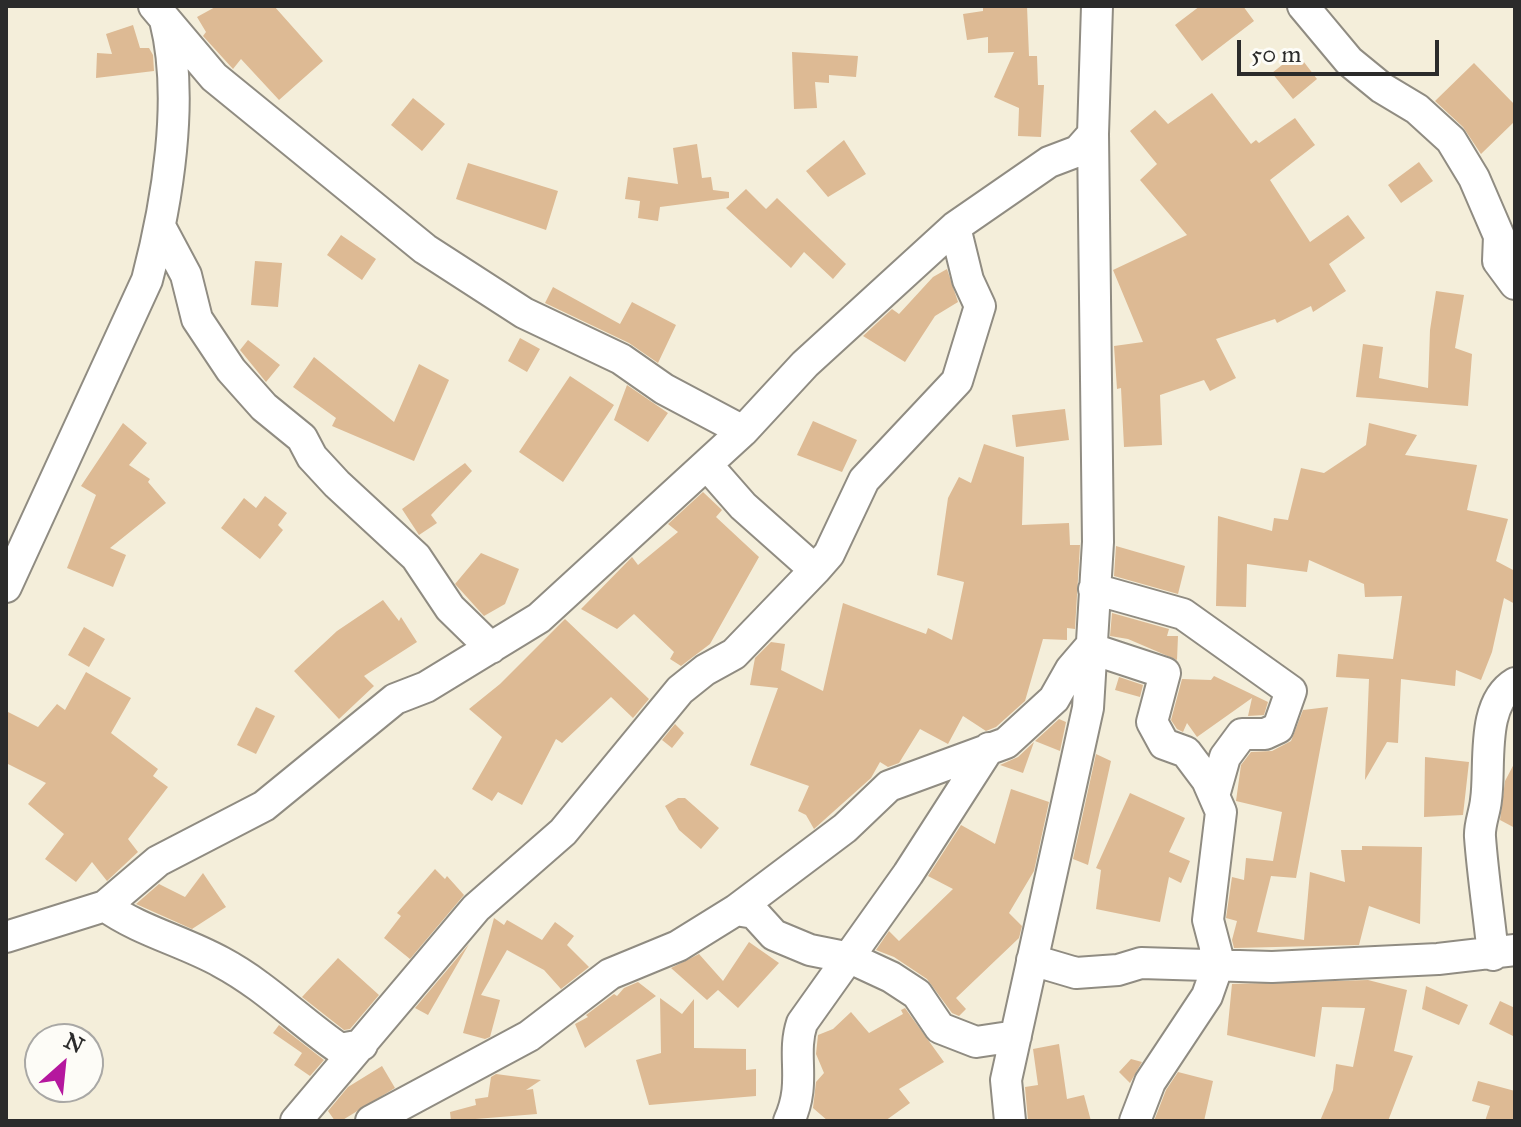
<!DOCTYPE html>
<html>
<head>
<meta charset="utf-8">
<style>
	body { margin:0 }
	#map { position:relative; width:1521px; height:1127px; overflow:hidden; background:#f4eeda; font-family:"IM FELL Great Primer",serif }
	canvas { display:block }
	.frame { position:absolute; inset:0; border:8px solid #2b2b2b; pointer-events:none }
	.north { position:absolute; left:24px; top:1023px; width:80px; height:80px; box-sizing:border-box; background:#fdfcf7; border:2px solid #a9a8a5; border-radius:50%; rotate:27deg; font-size:22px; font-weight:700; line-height:32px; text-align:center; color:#2b2b2b }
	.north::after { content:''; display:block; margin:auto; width:28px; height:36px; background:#b5179e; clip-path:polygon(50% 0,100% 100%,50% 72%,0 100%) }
	.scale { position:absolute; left:1237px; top:40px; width:202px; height:36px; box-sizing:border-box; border:4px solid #2b2b2b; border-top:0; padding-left:10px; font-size:24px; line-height:28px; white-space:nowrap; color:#2b2b2b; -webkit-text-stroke:6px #fdfcf7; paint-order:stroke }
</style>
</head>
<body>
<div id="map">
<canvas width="1521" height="1127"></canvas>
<div class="frame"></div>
<div class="north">N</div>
<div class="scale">50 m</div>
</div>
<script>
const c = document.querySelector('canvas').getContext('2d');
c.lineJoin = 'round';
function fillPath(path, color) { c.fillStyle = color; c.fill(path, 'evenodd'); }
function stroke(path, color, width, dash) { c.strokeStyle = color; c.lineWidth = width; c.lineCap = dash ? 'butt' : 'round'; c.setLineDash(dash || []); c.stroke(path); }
fillPath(new Path2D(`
	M217,6H274L323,61L279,100L241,59L233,69L203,36L206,32L197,17Z
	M983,6H1027L1029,56H1037L1038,85H1044L1041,137L1018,136L1019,108L994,97L1014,52L988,53V37L967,40L963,14L983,11Z
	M1200,6H1243L1254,21L1202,61L1175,25Z
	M133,25L140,48H149L153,55L154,71L96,78L97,53L112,54L106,34Z
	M792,52L858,56L856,77L829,75V83L815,82L817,108L794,109Z
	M1297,53L1317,79L1293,99L1272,73Z
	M1474,63L1515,105V121L1481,154L1463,127L1435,101Z
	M1212,93L1251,144L1256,140L1259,143L1295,118L1315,145L1270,180L1310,242L1348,215L1365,238L1329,264L1346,291L1313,312L1311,306L1277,323L1275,319L1216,339L1236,378L1210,391L1204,380L1160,395L1162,445L1124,447L1121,388L1117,389L1114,346L1143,342L1113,270L1187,235L1140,180L1157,164L1130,131L1155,110L1168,124Z
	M413,98L445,124L422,151L391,125Z
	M844,140L866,174L828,197L806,171Z
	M697,144L702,178L711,177L713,190L729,192V198L660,207L658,221L638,218L640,201L625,199L628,177L678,184L673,148Z
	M1419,162L1433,181L1401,203L1388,185Z
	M468,163L558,191L546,230L456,199Z
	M746,189L766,209L777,198L846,264L833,279L804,252L791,268L726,208Z
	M341,235L376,259L362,280L327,255Z
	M255,261L282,263L278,307L251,305Z
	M947,269L958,302L935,316L905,362L863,336L892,309L899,314L933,277Z
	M553,287L620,324L632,302L676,325L658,363L629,343L545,303Z
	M1436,291L1464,295L1455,348L1472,354L1468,406L1356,397L1363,344L1383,347L1379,378L1428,388L1430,330Z
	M520,338L540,349L527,372L508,361Z
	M248,340L280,365L266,382L240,350Z
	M314,357L394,422L419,364L449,380L414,461L332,426L336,418L293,387Z
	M570,376L614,405L563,482L519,452Z
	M627,385L668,413L648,442L614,420Z
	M1065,409L1069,440L1016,447L1012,415Z
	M813,421L857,440L842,472L797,455Z
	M123,423L147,443L129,465L150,479L148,482L166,503L110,548L126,555L113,587L67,568L96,495L81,486Z
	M1369,423L1417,435L1405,455L1477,465L1467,510L1508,519L1496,561L1515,571V604L1504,598L1492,652L1481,680L1456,670L1455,686L1401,679L1398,743L1387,742L1365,780L1369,679L1336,677L1338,654L1393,659L1402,596L1365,597L1364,584L1309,560L1307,572L1247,564L1246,607L1216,606L1218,516L1272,531L1274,518L1288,520L1301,468L1324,473L1366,445Z
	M984,444L1024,457L1022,525L1069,523L1070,545H1080L1075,629L1067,628V640L1043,639L1025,701L996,727L986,731L963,716L948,744L920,729L899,763L888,767L880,762L871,778L814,829L806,815L798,811L809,786L750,765L778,688L750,685L755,658L771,642L785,644L781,670L823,691L843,603L926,634L928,628L952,640L964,582L937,575L948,498L959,477L971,483Z
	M465,463L472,471L431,515L437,523L419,535L402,509Z
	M703,492L722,510L716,517L759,557L710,644L681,666L670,659L674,652L634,614L617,629L581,609L632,557L638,565L678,532L668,524Z
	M265,496L287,513L278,525L283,530L260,559L221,528L244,498L256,508Z
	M1116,546L1185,566L1178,594L1114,576Z
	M481,553L519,569L505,604L484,616L455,584Z
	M383,600L399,621L401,617L417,642L364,676L374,686L339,719L294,671L337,631Z
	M1112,613L1169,629L1167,636H1178L1177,660L1128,639L1110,636Z
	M565,619L649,699L633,718L611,697L562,743L556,739L522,805L498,792L492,801L472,789L502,737L469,709L500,684Z
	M84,627L105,639L89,667L68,655Z
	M86,672L131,698L111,733L158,769L153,776L168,787L128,839L138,852L107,881L92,862L76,882L45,859L64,834L28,804L46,783L6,763V711L38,727L57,704L65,710Z
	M1214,676L1268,702L1264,715L1248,716L1252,698L1197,737L1187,723L1183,732L1177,729L1171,720L1182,679L1211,680Z
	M1119,677L1143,685L1140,697L1115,690Z
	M256,707L275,716L256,754L237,745Z
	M1328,707L1296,878L1271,876L1257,932L1304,940L1310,872L1345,882L1341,850H1362V846L1422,847L1420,924L1369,906L1359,945L1234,948L1232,940L1237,921L1226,918L1232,877L1244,880L1246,858L1273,861L1282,812L1236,801L1241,765L1251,752L1272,751L1291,741L1303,710Z
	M1059,719L1066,722L1060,751L1035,741Z
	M675,724L684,733L672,748L662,740Z
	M1034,742L1023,773L1000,765L1018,757Z
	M1096,754L1111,761L1088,865L1073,859Z
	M1425,757L1469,762L1463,815L1424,817Z
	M1515,762V828L1500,820L1505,781Z
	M1011,789L1049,802L1034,871L1009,913L1022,926L1019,938L956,998L966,1009L959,1016L952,1013L927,979L894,957L876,950L889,931L899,941L953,889L928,876L961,825L995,844Z
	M1130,793L1185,818L1169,852L1190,861L1181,883L1169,877L1160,922L1096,909L1101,870L1096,868Z
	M678,798H685L719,828L701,849L679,830L665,806Z
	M435,869L445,879L447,876L464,895L410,959L384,938L401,916L397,913Z
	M203,873L226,907L192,929L136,904L159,884L185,897Z
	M494,918L504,925L507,920L542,940L555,922L574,936L567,945L589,967L561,989L544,970L507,950L481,995L500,1000L490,1037L485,1039L463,1033Z
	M749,942L779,963L738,1008L718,990L707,1000L671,968L699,954L723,981Z
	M469,944L428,1015L415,1008Z
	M338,958L379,995L350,1029L344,1030L302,997Z
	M1368,980L1407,990L1394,1051L1413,1056L1388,1121H1320L1333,1090L1336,1064L1353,1067L1365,1008L1322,1007L1315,1057L1227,1035L1232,984Z
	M638,982L656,996L585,1048L575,1024L588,1017L586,1015L614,994L617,996L624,988Z
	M1426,986L1468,1005L1459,1025L1422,1009Z
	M660,998L682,1014L694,999V1048L746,1049V1070L756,1069V1096L649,1105L636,1060L661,1053Z
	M1500,1001L1515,1008V1037L1489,1024Z
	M905,1008L944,1062L899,1089L910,1103L885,1121H828L813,1108L816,1082L824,1073L816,1054L818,1035L833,1029L851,1012L869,1033L903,1014L901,1010Z
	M279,1025L324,1060L310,1076L294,1065L302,1053L273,1033Z
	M1059,1044L1067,1099L1084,1095L1091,1121H1028L1025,1087L1038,1085L1033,1049Z
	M1131,1059L1142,1062L1130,1083L1119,1072Z
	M382,1066L395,1088L341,1121H335L328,1111L348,1087Z
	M1178,1072L1213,1081L1204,1121H1154L1166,1090Z
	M496,1074L541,1080L526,1090L533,1089L537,1114L451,1121L450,1112L476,1105L475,1099L488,1097L491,1077Z
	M1478,1081L1515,1091V1121H1485L1490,1106L1472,1101Z`), '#ddba94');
const minor = new Path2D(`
	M154,6L214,77L425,249L524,313L621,359L664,389L743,431
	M1303,6L1349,61L1382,88L1417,109L1451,140L1474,178L1499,236L1498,261L1515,284
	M162,230L186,275L197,319L231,370L264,407L302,438L312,457L337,484L416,557L450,608L491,648
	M707,465L743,506L815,570
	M6,587L147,280C167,204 185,98 165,20
	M1094,589L1183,614L1291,691L1278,728L1265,734H1242L1225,757L1214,796
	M105,906C140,931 183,941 221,962C266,986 299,1021 340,1049L362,1045
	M736,910L754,913L774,935L810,950L850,958L891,977L917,994L940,1028L976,1042L1016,1036
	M6,937L105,906L158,861L264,806L395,699L426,687L539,618L743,431L805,364L955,227L1049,162L1078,151L1093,134
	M1493,955C1489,915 1483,877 1480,837C1479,825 1485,812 1486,800C1491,767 1480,704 1515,683
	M1032,960L1076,973L1118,970L1141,963L1272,967L1438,959L1515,950
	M296,1121L476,908L563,832L680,690L705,670L734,654L815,570L829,554L864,480L957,381L980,306L968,280L955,227
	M371,1121L529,1036L610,974L678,946L736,910L845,828L889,786L1006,743L1054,699L1071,669L1089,648L1165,673L1152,722L1164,744L1186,752L1207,780L1221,812L1208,920L1219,962L1207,996L1150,1082L1135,1121
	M789,1121C807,1082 791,1056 802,1023L908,874L989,748
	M1010,1121L1006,1080L1088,708L1098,542L1093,134L1097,6`);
stroke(minor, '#908c82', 34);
stroke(minor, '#fff', 30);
</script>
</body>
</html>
